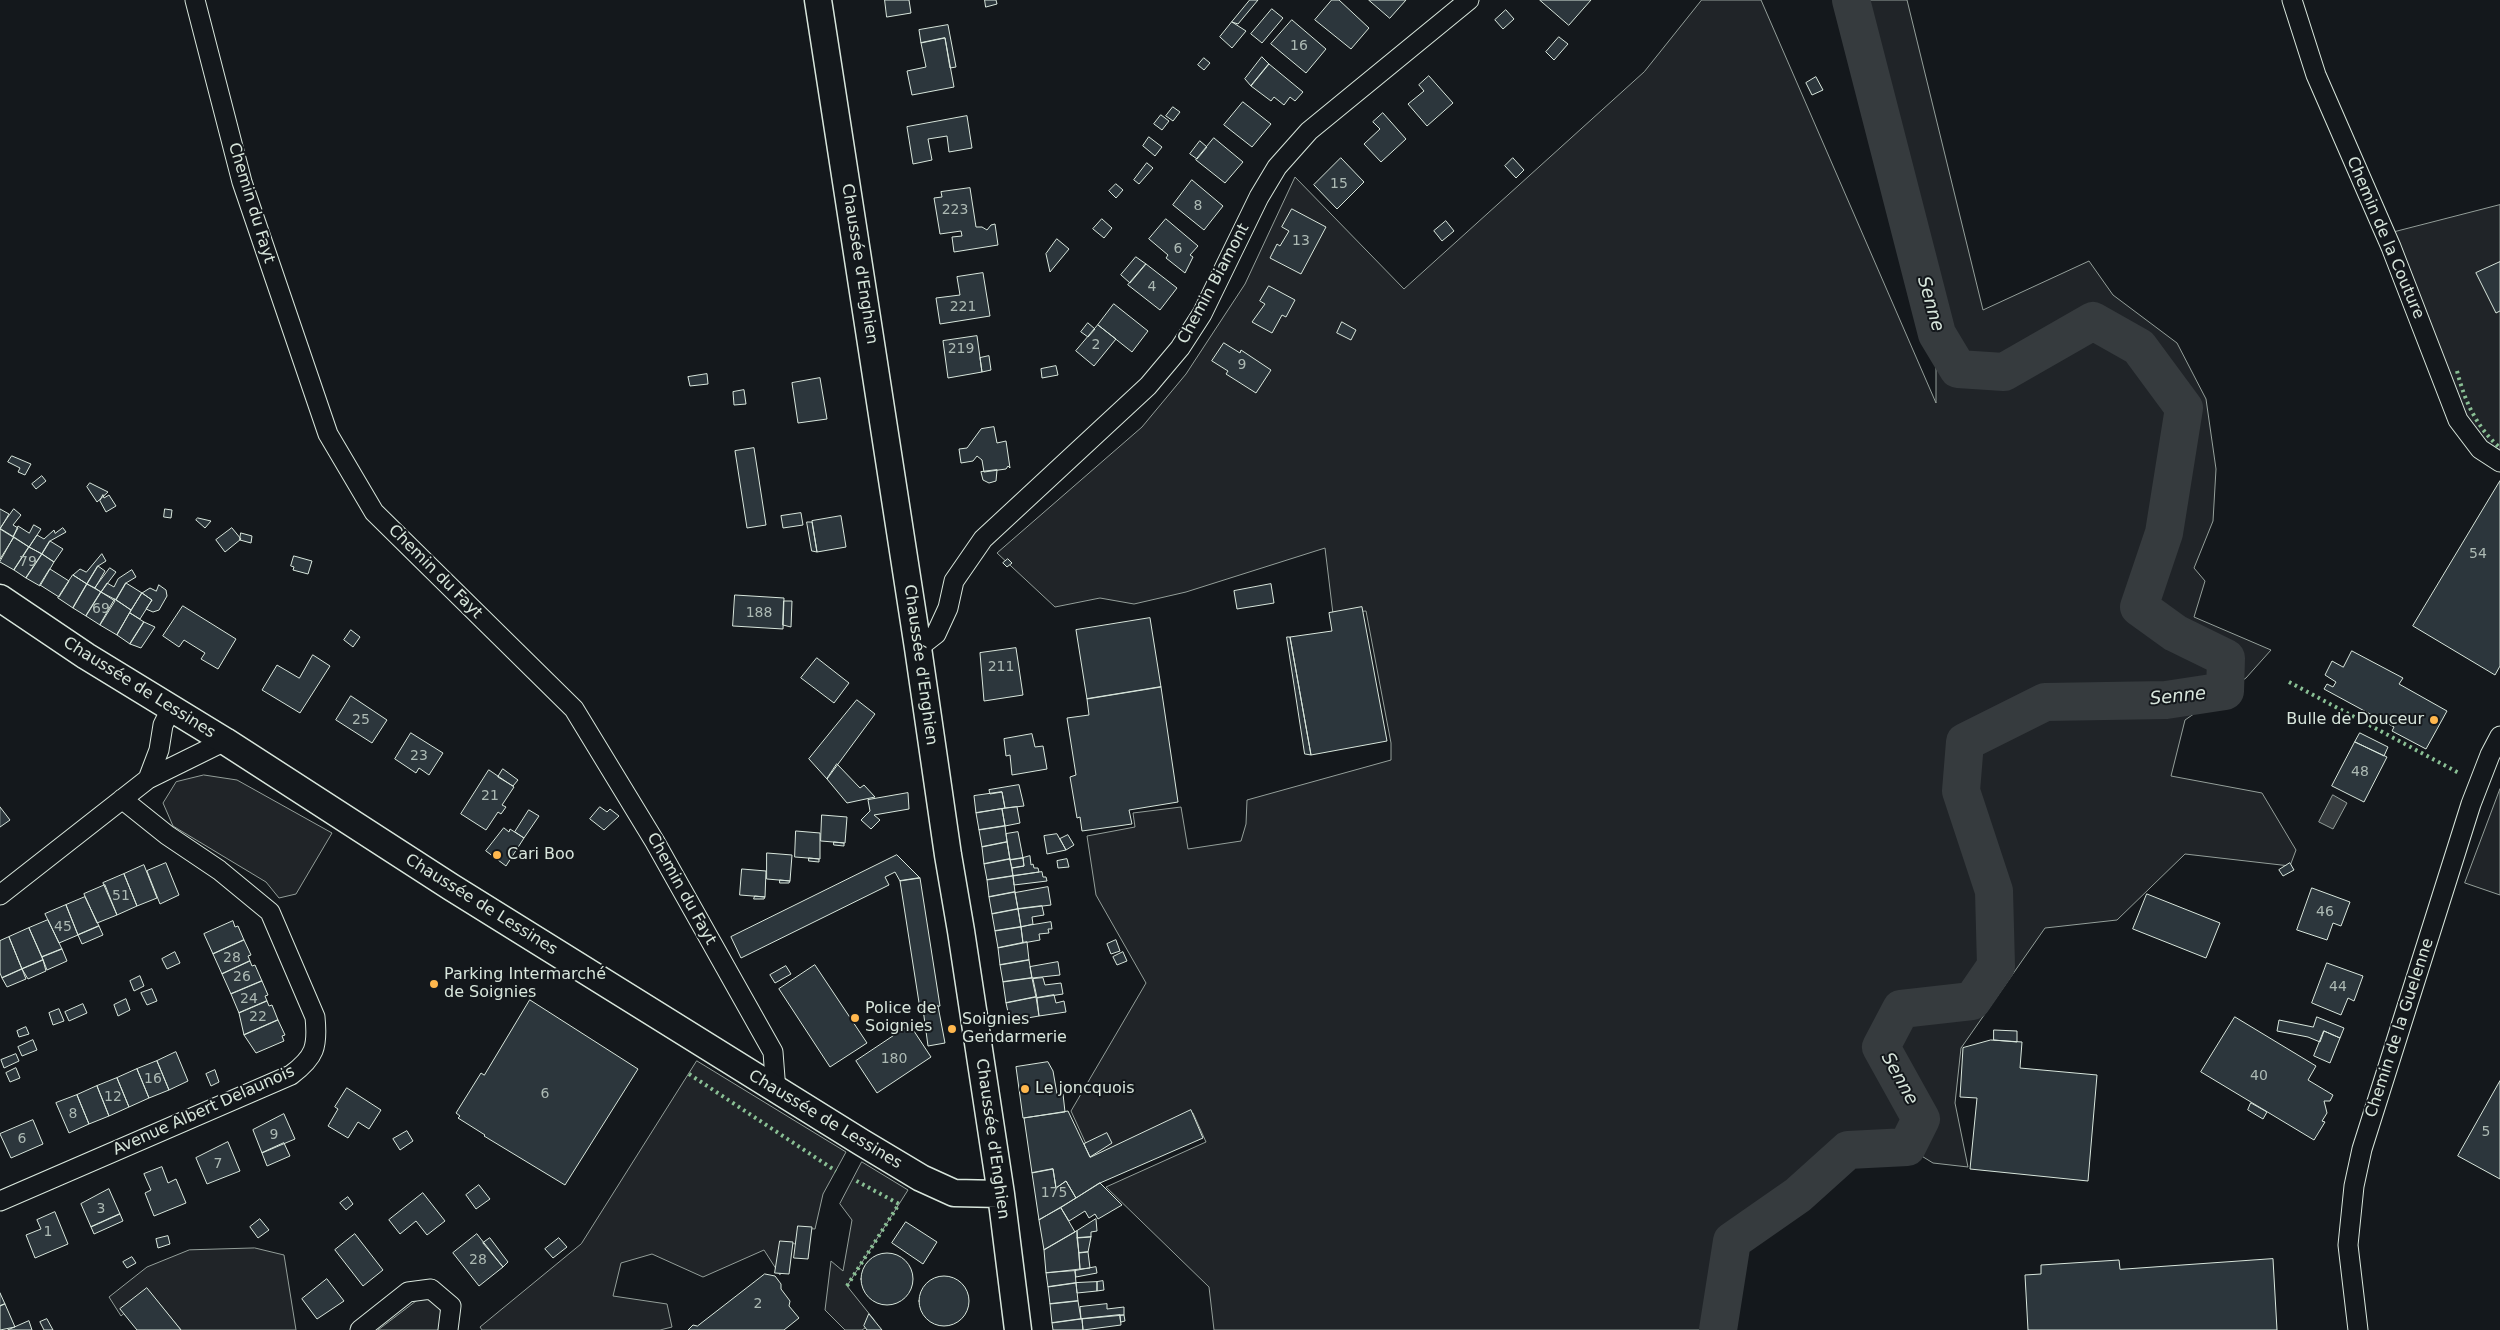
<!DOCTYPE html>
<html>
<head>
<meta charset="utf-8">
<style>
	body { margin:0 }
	canvas { display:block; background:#14181c }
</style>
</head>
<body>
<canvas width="2500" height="1330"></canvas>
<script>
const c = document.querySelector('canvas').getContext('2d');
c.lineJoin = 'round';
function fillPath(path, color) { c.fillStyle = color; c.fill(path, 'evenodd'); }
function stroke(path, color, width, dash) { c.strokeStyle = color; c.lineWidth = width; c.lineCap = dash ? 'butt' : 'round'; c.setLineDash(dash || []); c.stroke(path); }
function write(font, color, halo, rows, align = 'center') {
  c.font = font + ' "DejaVu Sans",sans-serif'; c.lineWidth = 4; c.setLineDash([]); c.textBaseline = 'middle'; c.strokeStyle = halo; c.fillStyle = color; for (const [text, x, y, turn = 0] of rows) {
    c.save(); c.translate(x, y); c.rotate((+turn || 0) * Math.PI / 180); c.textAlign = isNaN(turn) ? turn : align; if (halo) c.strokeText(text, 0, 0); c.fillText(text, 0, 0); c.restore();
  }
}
const green = new Path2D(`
	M1702,0H1761L1936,403V334L1851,0H1907L1983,310L2089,261L2113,295L2177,343L2206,399L2216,469L2213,521L2194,568L2205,581L2194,617L2271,650L2246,678L2185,720L2171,776L2262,793L2296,850L2290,866L2185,854L2117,920L2045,928L1961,1048L1955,1103L1968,1167L1933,1163L1907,1147L1848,1150L1798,1195L1732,1241L1718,1330H1214L1209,1287L1106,1187L1206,1142L1193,1113L1092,1157L1071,1111L1146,983L1096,895L1087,836L1135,827L1133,813L1181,807L1188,849L1241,841L1246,824L1247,800L1391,760V743L1366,611L1333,614L1325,548L1186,592L1134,604L1100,598L1055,607L997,553L1142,427L1186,374L1245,284L1295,177L1404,289L1644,72Z
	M2500,205V455L2469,426L2391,233Z
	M204,775L237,780L332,833L296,894L279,898L266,882L173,826L163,803L176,782Z
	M2500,789V895L2465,883Z
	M697,1061L846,1152L823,1194L815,1229L800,1228L797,1244L785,1243L780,1275L764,1250L703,1277L652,1254L621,1263L613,1296L667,1304L672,1327L660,1330H482L480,1327L581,1244Z
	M862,1162L908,1190L847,1286L875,1321L862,1330H845L825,1310L831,1261L843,1271L852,1220L840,1204Z
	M255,1248L284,1255L296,1330H181L149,1291L121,1316L109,1297L147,1267L189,1250Z
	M426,1299C442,1303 445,1317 438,1330H378L416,1301Z`);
fillPath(green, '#202428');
stroke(green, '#939e99', 1);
const water = new Path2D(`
	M2333,795L2347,803L2333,829L2319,822Z`);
fillPath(water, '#363b3e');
stroke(water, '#939e99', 1);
stroke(new Path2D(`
	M1718,1330L1732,1241L1798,1195L1848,1150L1907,1147L1921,1119L1881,1047L1901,1009L1972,1001L1996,966L1994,891L1961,791L1965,742L2045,702L2166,700L2225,691L2226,658L2175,633L2139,607L2164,533L2184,408L2139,347L2093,321L2004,372L1958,369L1937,334L1851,0`), '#363b3e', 38);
const building = new Path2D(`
	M885,0H909L911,13L887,17Z
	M985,0H996L997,4L986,7Z
	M1250,0H1258L1238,24L1232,22Z
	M1332,0H1339L1369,28L1351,49L1315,20Z
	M1369,0H1406L1390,18Z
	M1540,0H1591L1569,25Z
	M1272,9L1283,18L1262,43L1251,34Z
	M1506,10L1514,19L1503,29L1495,20Z
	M1292,20L1326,49L1306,73L1271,44Z
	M1232,22L1246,31L1232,48L1220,37Z
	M948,25L956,67L950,68L945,38L921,43L919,30Z
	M1559,37L1568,44L1554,60L1546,52Z
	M945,38L954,87L912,95L907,71L926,67L921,43Z
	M1262,57L1269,64L1251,86L1245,79Z
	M1204,58L1210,63L1204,70L1198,65Z
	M1269,64L1303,92L1295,101L1290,97L1284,105L1274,97L1271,101L1251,86Z
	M1429,76L1453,103L1427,126L1408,104L1424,91L1419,85Z
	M1816,77L1823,90L1812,95L1806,83Z
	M1243,102L1271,124L1252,147L1224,125Z
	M1173,107L1180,112L1173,121L1166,116Z
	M1383,113L1406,139L1381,162L1364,144L1380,129L1373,122Z
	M1161,115L1169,121L1162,130L1154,124Z
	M967,116L972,148L949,152L947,136L928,139L932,160L913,164L907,127Z
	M1149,137L1162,147L1155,156L1143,146Z
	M1214,138L1243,162L1225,183L1196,160Z
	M1200,141L1207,147L1197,159L1190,154Z
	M1341,158L1364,182L1337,209L1314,185Z
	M1513,158L1524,170L1516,178L1505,166Z
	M1147,163L1153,168L1139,184L1134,180Z
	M1192,180L1223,206L1204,230L1173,205Z
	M1116,184L1123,190L1116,198L1109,191Z
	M970,188L976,227H982L987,230L991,225L995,224L998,245L954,252L952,237L962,236L961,231L940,234L934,198L942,197L941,192Z
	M1292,209L1326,227L1301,274L1270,258L1277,244L1280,246L1289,231L1282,227Z
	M1102,219L1112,228L1104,238L1093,229Z
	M1166,219L1198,246L1190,255L1193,257L1185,273L1166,258L1168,255L1149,239Z
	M1446,221L1454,231L1442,241L1434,231Z
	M1057,239L1069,249L1050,272L1046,254Z
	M1136,257L1146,264L1130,283L1121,275Z
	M2500,262V311L2496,313L2476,273Z
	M1146,264L1177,288L1160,310L1128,285Z
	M983,273L990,316L940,324L936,298L960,295L957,277Z
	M1269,286L1295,300L1286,317L1282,315L1272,333L1252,322L1265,304L1260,301Z
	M1114,304L1148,331L1132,352L1098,325Z
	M1342,322L1356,330L1351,340L1337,333Z
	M1088,323L1095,329L1088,337L1081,332Z
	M1098,325L1116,339L1094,366L1076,351Z
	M977,336L982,372L948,378L943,341Z
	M1224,343L1240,353L1241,350L1271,370L1256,393L1226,374L1228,371L1212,361Z
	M989,356L991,370L982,372L980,358Z
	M1056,366L1058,375L1042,378L1041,369Z
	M707,374L708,384L690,386L688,377Z
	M820,378L827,419L798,423L792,383Z
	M744,390L746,404L734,405L733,392Z
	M994,427L997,443L1006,441L1010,468L1008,466L1006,469L984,472L982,460L977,456L973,461L961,463L959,449L967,448L981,429Z
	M754,448L766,525L747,528L735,451Z
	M12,456L31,464L25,475L18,472L20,468L8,462Z
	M997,470L996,481L989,483L983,480L981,472Z
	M42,476L46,481L36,489L32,484Z
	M2500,481V666L2495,675L2413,626Z
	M90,483L108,492L97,502L87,487Z
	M103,495L104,498L109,495L116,506L106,512L100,501Z
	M0,509L9,514L0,529Z
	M14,509L21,515L13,525L18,528L13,537L0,529Z
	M165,509L172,510L171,518L164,517Z
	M801,513L803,525L783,528L781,516Z
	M841,516L846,547L817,552L812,521Z
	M198,518L211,521L205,528L196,520Z
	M807,522H812L817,552L812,551Z
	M34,525L41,529L29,547L13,537L18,526L29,533Z
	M63,528L66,532L50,541L42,554L29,547L37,535L44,539L54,530L55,533Z
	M232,528L241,539L225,552L216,540Z
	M1,529L14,537L0,559V531Z
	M241,533L252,536L251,543L240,540Z
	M14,537L29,547L14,570L0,562Z
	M50,541L63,549L54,562L42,554Z
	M29,547L42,554L26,578L14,570Z
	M42,554L54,562L40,586L26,578Z
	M102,554L106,561L98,566L87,584L73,575L80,569L86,572Z
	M294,556L312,561L308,574L293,570L294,567L291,566Z
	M1008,559L1012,563L1007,567L1003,563Z
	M98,566L105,571L95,588L87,584Z
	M110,568L116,572L101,592L95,588Z
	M50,569L69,581L59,597L40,585Z
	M132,570L136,577L126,583L116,600L101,592L107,583L114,587L118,579Z
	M73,575L87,584L73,608L58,598Z
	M126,583L142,593L131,610L116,600Z
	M87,584L101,592L86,616L73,608Z
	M1271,584L1274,603L1237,609L1234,591Z
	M159,585L166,590L167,596L159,610L153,612L146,609L152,600L142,593L150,588L156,591Z
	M101,592L115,601L100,625L86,616Z
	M142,593L152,600L140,619L130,613Z
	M735,595L784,598L783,629L733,626Z
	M115,599L131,610L117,635L100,625Z
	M784,601H792L791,627L783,625Z
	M183,606L236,639L218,669L201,659L205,653L184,640L179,647L163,636Z
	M1362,607L1387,741L1311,755L1290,637L1332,631L1329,613Z
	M130,613L144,622L130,644L117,635Z
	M1150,618L1161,687L1087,699L1076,630Z
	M144,622L155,627L141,648L130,644Z
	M351,630L360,637L353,647L344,640Z
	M1287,637H1290L1311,755L1305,754Z
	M1016,648L1023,695L984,701L980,653Z
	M2352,651L2403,678L2399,684L2447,711L2426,749L2392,731L2394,727L2324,689L2327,684L2333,687L2336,682L2325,675L2332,661L2343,667Z
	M313,655L330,666L300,713L262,690L277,665L299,678Z
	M817,658L849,683L834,703L801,678Z
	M1161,687L1178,802L1129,810L1132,824L1082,831L1080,817L1077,818L1070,777L1076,775L1067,718L1089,715L1087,699Z
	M351,696L387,720L372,743L336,720Z
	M857,700L875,714L827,779L809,759Z
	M411,733L443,753L429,775L419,768L416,773L395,759Z
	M2360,733L2388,747L2384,756L2355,742Z
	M1032,734L1035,747L1043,746L1047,769L1012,775L1010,755L1006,756L1004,739Z
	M2355,742L2387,757L2364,802L2332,786Z
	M837,764L860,788L864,785L875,797L847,803L827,779Z
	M503,769L518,780L513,786L498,777Z
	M489,770L514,787L502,805L506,807L501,814L498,812L486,830L461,814Z
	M1019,785L1024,806L1005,808L1002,792L990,794L989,790Z
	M1002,792L1005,808L976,813L974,796Z
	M908,793L909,809L874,815L880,820L871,829L861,820L870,811L868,800Z
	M0,807L10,820L0,827Z
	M600,807L607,812L610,809L619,816L604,830L590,819Z
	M1017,807L1020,823L1005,826L1002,809Z
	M1002,809L1005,826L979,830L976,813Z
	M529,810L539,816L524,838L515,832Z
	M822,815L847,817L845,843L821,841Z
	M1005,826L1007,842L982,847L979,830Z
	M504,828L509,832L510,829L524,838L506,866L486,851Z
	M796,831L820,833V859L795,857Z
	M1018,832L1023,858L1010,860L1006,834Z
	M1057,834L1066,850L1047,854L1044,836Z
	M1068,835L1074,845L1066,850L1060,839Z
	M834,842L844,843V846L834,845Z
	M1007,842L1010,859L984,864L982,847Z
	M767,853L792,855L790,881L767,879Z
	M897,855L920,878L900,881L895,872L885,877L889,885L741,958L731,937Z
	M1030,856L1031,865L1033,864L1034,868H1038L1039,872L1013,876L1012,868L1024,866L1023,858Z
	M809,858L819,859V862L809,861Z
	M1023,858L1024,866L1012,868L1010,860Z
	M1010,859L1013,876L987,880L984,864Z
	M1067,859L1069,867L1058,868L1057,861Z
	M166,863L179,895L160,904L147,871Z
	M2290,863L2294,870L2283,876L2279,870Z
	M144,865L157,898L137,906L124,874Z
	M742,869L766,871L765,897L740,895Z
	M1042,872L1043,877H1046L1047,881L1014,885L1013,876Z
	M124,874L137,906L117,915L103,883Z
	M1013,876L1015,892L989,897L987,880Z
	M920,878L940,1006L920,1009L900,881Z
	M780,880L790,881L789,883H780Z
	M105,885L117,915L97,923L84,894Z
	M1048,887L1051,905L1018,909L1015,893Z
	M2312,888L2350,902L2341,926L2333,923L2327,940L2297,930Z
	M1015,892L1018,909L992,914L989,897Z
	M2147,894L2220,923L2206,958L2133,929Z
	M755,896L765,897L764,899H754Z
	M85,897L99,926L78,935L66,905Z
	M66,905L78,935L59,943L45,914Z
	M1042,906L1044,915L1032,917L1033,924L1021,927L1018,909Z
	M1018,909L1021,927L995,931L992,914Z
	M48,920L62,949L42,957L29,928Z
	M233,921L235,927L238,926L244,940L213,954L204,934Z
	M1051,922L1052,929H1048L1049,933L1039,934L1040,940L1023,943L1021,927Z
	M99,926L103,935L82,944L78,935Z
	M1021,927L1023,943L998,948L995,931Z
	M29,928L43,960L22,969L9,937Z
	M9,937L22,969L2,978L0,973V941Z
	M244,940L251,955L248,956L250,961L222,974L213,954Z
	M1116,940L1120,951L1111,954L1107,944Z
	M1027,942L1029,960L1000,965L998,948Z
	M62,949L67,961L47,970L42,957Z
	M175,952L180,963L167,969L162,959Z
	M1123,952L1127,961L1117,965L1113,957Z
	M43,960L46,971L28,979L22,969Z
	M1029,960L1032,978L1003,982L1000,965Z
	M250,961L252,966L255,965L262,981L231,994L222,974Z
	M1058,962L1060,975L1032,978L1030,967Z
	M2327,963L2363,976L2354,1001L2348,998L2341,1015L2312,1003Z
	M815,965L867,1043L830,1067L779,989Z
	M786,966L791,974L775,983L770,975Z
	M22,969L26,979L7,987L2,978Z
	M140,976L144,986L134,991L130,981Z
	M1032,978L1036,997L1006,1003L1003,982Z
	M1043,978L1045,985L1061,983L1063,994L1037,998L1033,979Z
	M262,981L268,995L265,996L267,1001L239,1013L231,994Z
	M152,989L157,1001L147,1005L141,993Z
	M1054,995L1056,1003L1064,1001L1066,1012L1039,1016L1037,998Z
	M1036,997L1039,1016L1010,1021L1006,1003Z
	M126,999L130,1010L118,1016L114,1005Z
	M530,1000L638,1069L565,1185L484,1136L485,1135L458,1118L460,1116L456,1113L481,1073L484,1075Z
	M267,1001L269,1006L272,1005L278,1020L244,1035L239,1013Z
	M83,1004L87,1013L69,1021L65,1012Z
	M938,1006L945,1043L928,1046L923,1009Z
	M59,1009L64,1021L53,1025L49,1013Z
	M2235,1017L2316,1066L2308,1080L2333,1095L2330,1101H2324L2327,1113L2322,1121L2325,1122L2314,1140L2201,1072Z
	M2317,1017L2344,1028L2340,1038L2324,1031L2320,1042L2308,1037L2277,1031L2279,1020L2313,1027Z
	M278,1020L285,1035L282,1036L284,1041L256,1053L244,1035Z
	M910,1025L931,1057L877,1093L856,1061Z
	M26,1027L29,1034L19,1037L17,1031Z
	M1994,1030L2017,1031V1042L1994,1040Z
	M2324,1031L2340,1038L2330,1063L2314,1056Z
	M33,1040L37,1050L22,1056L18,1047Z
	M1991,1040L2022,1042L2020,1068L2097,1075L2088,1181L1970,1169L1977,1098L1960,1097L1963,1048Z
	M176,1052L188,1081L169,1090L157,1061Z
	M16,1054L19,1061L4,1068L1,1060Z
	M157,1061L169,1090L149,1098L137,1069Z
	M1048,1062L1053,1071L1057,1094H1063L1065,1112L1023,1118L1016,1067Z
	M16,1068L20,1078L10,1082L6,1073Z
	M137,1069L149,1098L129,1107L117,1078Z
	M215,1070L219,1082L211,1086L206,1074Z
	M117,1078L129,1107L109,1116L97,1086Z
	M2500,1081V1179L2458,1156Z
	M97,1086L109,1116L89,1124L77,1095Z
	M347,1088L381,1110L369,1129L358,1122L348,1138L328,1126L338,1109L335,1107Z
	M77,1095L89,1124L69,1133L56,1103Z
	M2251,1103L2267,1112L2263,1119L2248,1110Z
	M1191,1110L1203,1138L1100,1183L1076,1198L1066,1181L1056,1188L1053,1169L1032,1173L1024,1118L1068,1111L1090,1157Z
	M284,1114L295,1139L262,1153L253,1130Z
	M33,1120L43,1144L11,1158L0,1134Z
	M407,1131L413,1141L400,1150L393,1139Z
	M1107,1133L1112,1143L1090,1157L1084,1144Z
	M228,1142L240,1171L207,1184L196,1158Z
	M284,1143L290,1156L267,1166L262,1153Z
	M162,1167L168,1183L176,1179L186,1203L154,1216L145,1193L151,1190L144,1174Z
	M1053,1169L1056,1188L1066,1181L1076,1198L1039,1220L1032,1173Z
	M1100,1183L1122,1205L1098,1219L1095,1214L1089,1218L1085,1211L1069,1221L1061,1208Z
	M479,1185L490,1199L476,1209L466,1195Z
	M109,1189L120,1214L91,1227L81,1204Z
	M423,1193L445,1221L427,1235L416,1221L400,1234L389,1220Z
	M348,1197L353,1204L346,1210L340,1203Z
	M1061,1208L1075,1232L1044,1250L1039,1220Z
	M55,1212L68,1244L35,1258L26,1235L41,1229L37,1220Z
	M120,1214L123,1221L94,1234L91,1227Z
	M260,1219L269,1230L258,1238L250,1227Z
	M1096,1219L1097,1231L1091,1232V1237L1077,1238V1231Z
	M906,1222L937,1242L923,1264L892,1243Z
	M798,1226L812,1227L808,1259L794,1258Z
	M1077,1231L1080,1269L1046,1273L1044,1250Z
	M355,1234L383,1270L363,1286L335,1250Z
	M477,1234L503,1267L479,1286L453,1253Z
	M168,1236L170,1244L158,1248L156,1239Z
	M1091,1237L1088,1252L1079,1253L1077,1238Z
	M490,1238L508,1262L503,1267L483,1243Z
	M559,1238L567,1247L553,1258L545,1249Z
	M780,1241L793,1242L789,1274L775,1273Z
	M1088,1252L1090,1268L1080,1269L1079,1253Z
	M861 1279a26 26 0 1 1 52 0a26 26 0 1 1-52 0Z
	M132,1257L136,1263L127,1268L123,1262Z
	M2273,1259L2277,1330H2028L2025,1275L2041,1274V1265L2119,1260L2120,1269Z
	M1096,1267L1097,1273L1076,1277L1075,1271Z
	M1075,1271L1076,1283L1048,1287L1046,1273Z
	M765,1274L775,1276L781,1284V1289L790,1301L789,1306L799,1318L784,1330H688L693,1325L697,1326Z
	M919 1301a25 25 0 1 1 50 0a25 25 0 1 1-50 0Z
	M327,1279L344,1301L317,1319L302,1299Z
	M1103,1281L1104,1290L1097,1291V1282Z
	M1097,1282V1291L1077,1293L1076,1283Z
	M1076,1283L1078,1301L1050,1304L1048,1287Z
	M147,1288L181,1330H137L120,1309Z
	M0,1293L5,1304L0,1306Z
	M1078,1301L1081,1319L1052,1323L1050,1304Z
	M5,1304L15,1327L0,1330V1306Z
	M1107,1304V1309L1124,1307V1315L1081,1319L1080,1307Z
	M869,1314L882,1330H867L864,1326Z
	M1120,1315H1124L1125,1321L1121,1322Z
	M1120,1315L1121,1325L1083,1330L1082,1319Z
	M47,1319L53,1330H44L40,1322Z
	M1082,1319L1083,1330H1053L1052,1323Z
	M29,1321L32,1330H8Z`);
fillPath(building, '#2c363c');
stroke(building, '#d8e6dc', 1);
const minor = new Path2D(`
	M195,0L242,182L328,434L374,512L574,709L655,842L773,1052L776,1091
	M2292,0L2316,75L2391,247L2458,420L2480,449L2500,462
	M918,648L936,634L948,608L954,581L983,539L1148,386L1180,348L1202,314L1259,197L1277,167L1309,131L1469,0
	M148,779L159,750L163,725L171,709
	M0,895L148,779L225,741
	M0,1201L291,1075C315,1057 318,1047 315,1017L270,912L219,870L167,835L122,799
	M360,1330L408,1292L431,1289L451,1306L448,1330
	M2358,1330L2348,1245L2354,1186L2362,1149L2471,804L2490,755L2500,736`);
const secondary = new Path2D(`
	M818,0L918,648L948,855L961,931L1001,1194L1018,1330
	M0,598L86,656L225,741L451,887L861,1142L921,1178L954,1193L1001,1194`);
stroke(minor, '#d8e6dc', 21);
stroke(secondary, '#d8e6dc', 29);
stroke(minor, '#14181c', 19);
stroke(secondary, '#14181c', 26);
stroke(new Path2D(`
	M2457,371C2465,402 2476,426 2500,448
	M2289,682L2459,773
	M689,1074L836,1171
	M847,1286L899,1204L853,1179`), '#8ac095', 4, [2.5, 4]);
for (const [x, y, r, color] of [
	[2434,720,5,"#ffb74d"],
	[497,855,5,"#ffb74d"],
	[434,984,5,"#ffb74d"],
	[855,1018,5,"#ffb74d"],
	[952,1029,5,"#ffb74d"],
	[1025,1089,5,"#ffb74d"]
]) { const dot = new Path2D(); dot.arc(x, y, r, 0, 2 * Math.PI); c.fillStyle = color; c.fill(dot); stroke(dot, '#14181c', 2); }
write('14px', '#adbab4', null, [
	["16",1299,46],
	["15",1339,184],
	["8",1198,206],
	["223",955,210],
	["13",1301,241],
	["6",1178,249],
	["4",1152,287],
	["221",963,307],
	["2",1096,345],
	["219",961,349],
	["9",1242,365],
	["54",2478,554],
	["79",28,562],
	["69",101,609],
	["188",759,613],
	["211",1001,667],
	["25",361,720],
	["23",419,756],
	["48",2360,772],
	["21",490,796],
	["51",121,896],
	["46",2325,912],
	["45",63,927],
	["28",232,958],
	["26",242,977],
	["44",2338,987],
	["24",249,999],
	["22",258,1017],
	["180",894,1059],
	["40",2259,1076],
	["16",153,1079],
	["6",545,1094],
	["12",113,1097],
	["8",73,1114],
	["5",2486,1132],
	["9",274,1135],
	["6",22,1139],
	["7",218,1164],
	["175",1054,1193],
	["3",101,1209],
	["1",48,1232],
	["28",478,1260],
	["2",758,1304]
]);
write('16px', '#d8e6dc', '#14181c', [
	["Chemin du Fayt",251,203,73],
	["Chemin de la Couture",2385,238,67],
	["Chaussée d'Enghien",859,264,81],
	["Chemin Biamont",1214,284,-62],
	["Chemin du Fayt",435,572,45],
	["Chaussée d'Enghien",920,665,82],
	["Chaussée de Lessines",139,688,32],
	["Chemin du Fayt",681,889,61],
	["Chaussée de Lessines",481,905,32],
	["Chemin de la Guelenne",2400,1028,-72],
	["Avenue Albert Delaunois",204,1111,-24],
	["Chaussée de Lessines",825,1120,31],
	["Chaussée d'Enghien",992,1139,82]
]);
write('16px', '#d8e6dc', '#14181c', [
	["Bulle de Douceur",2424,720,"right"],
	["Cari Boo",507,855],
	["Parking Intermarché",444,975],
	["de Soignies",444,993],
	["Police de",865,1009],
	["Soignies",865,1027],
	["Soignies",962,1020],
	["Gendarmerie",962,1038],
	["Le joncquois",1035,1089]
], 'left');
write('italic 18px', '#d8e6dc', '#14181c', [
	["Senne",1930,304,74],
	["Senne",2178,697,-6],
	["Senne",1899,1079,61]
]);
</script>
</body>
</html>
